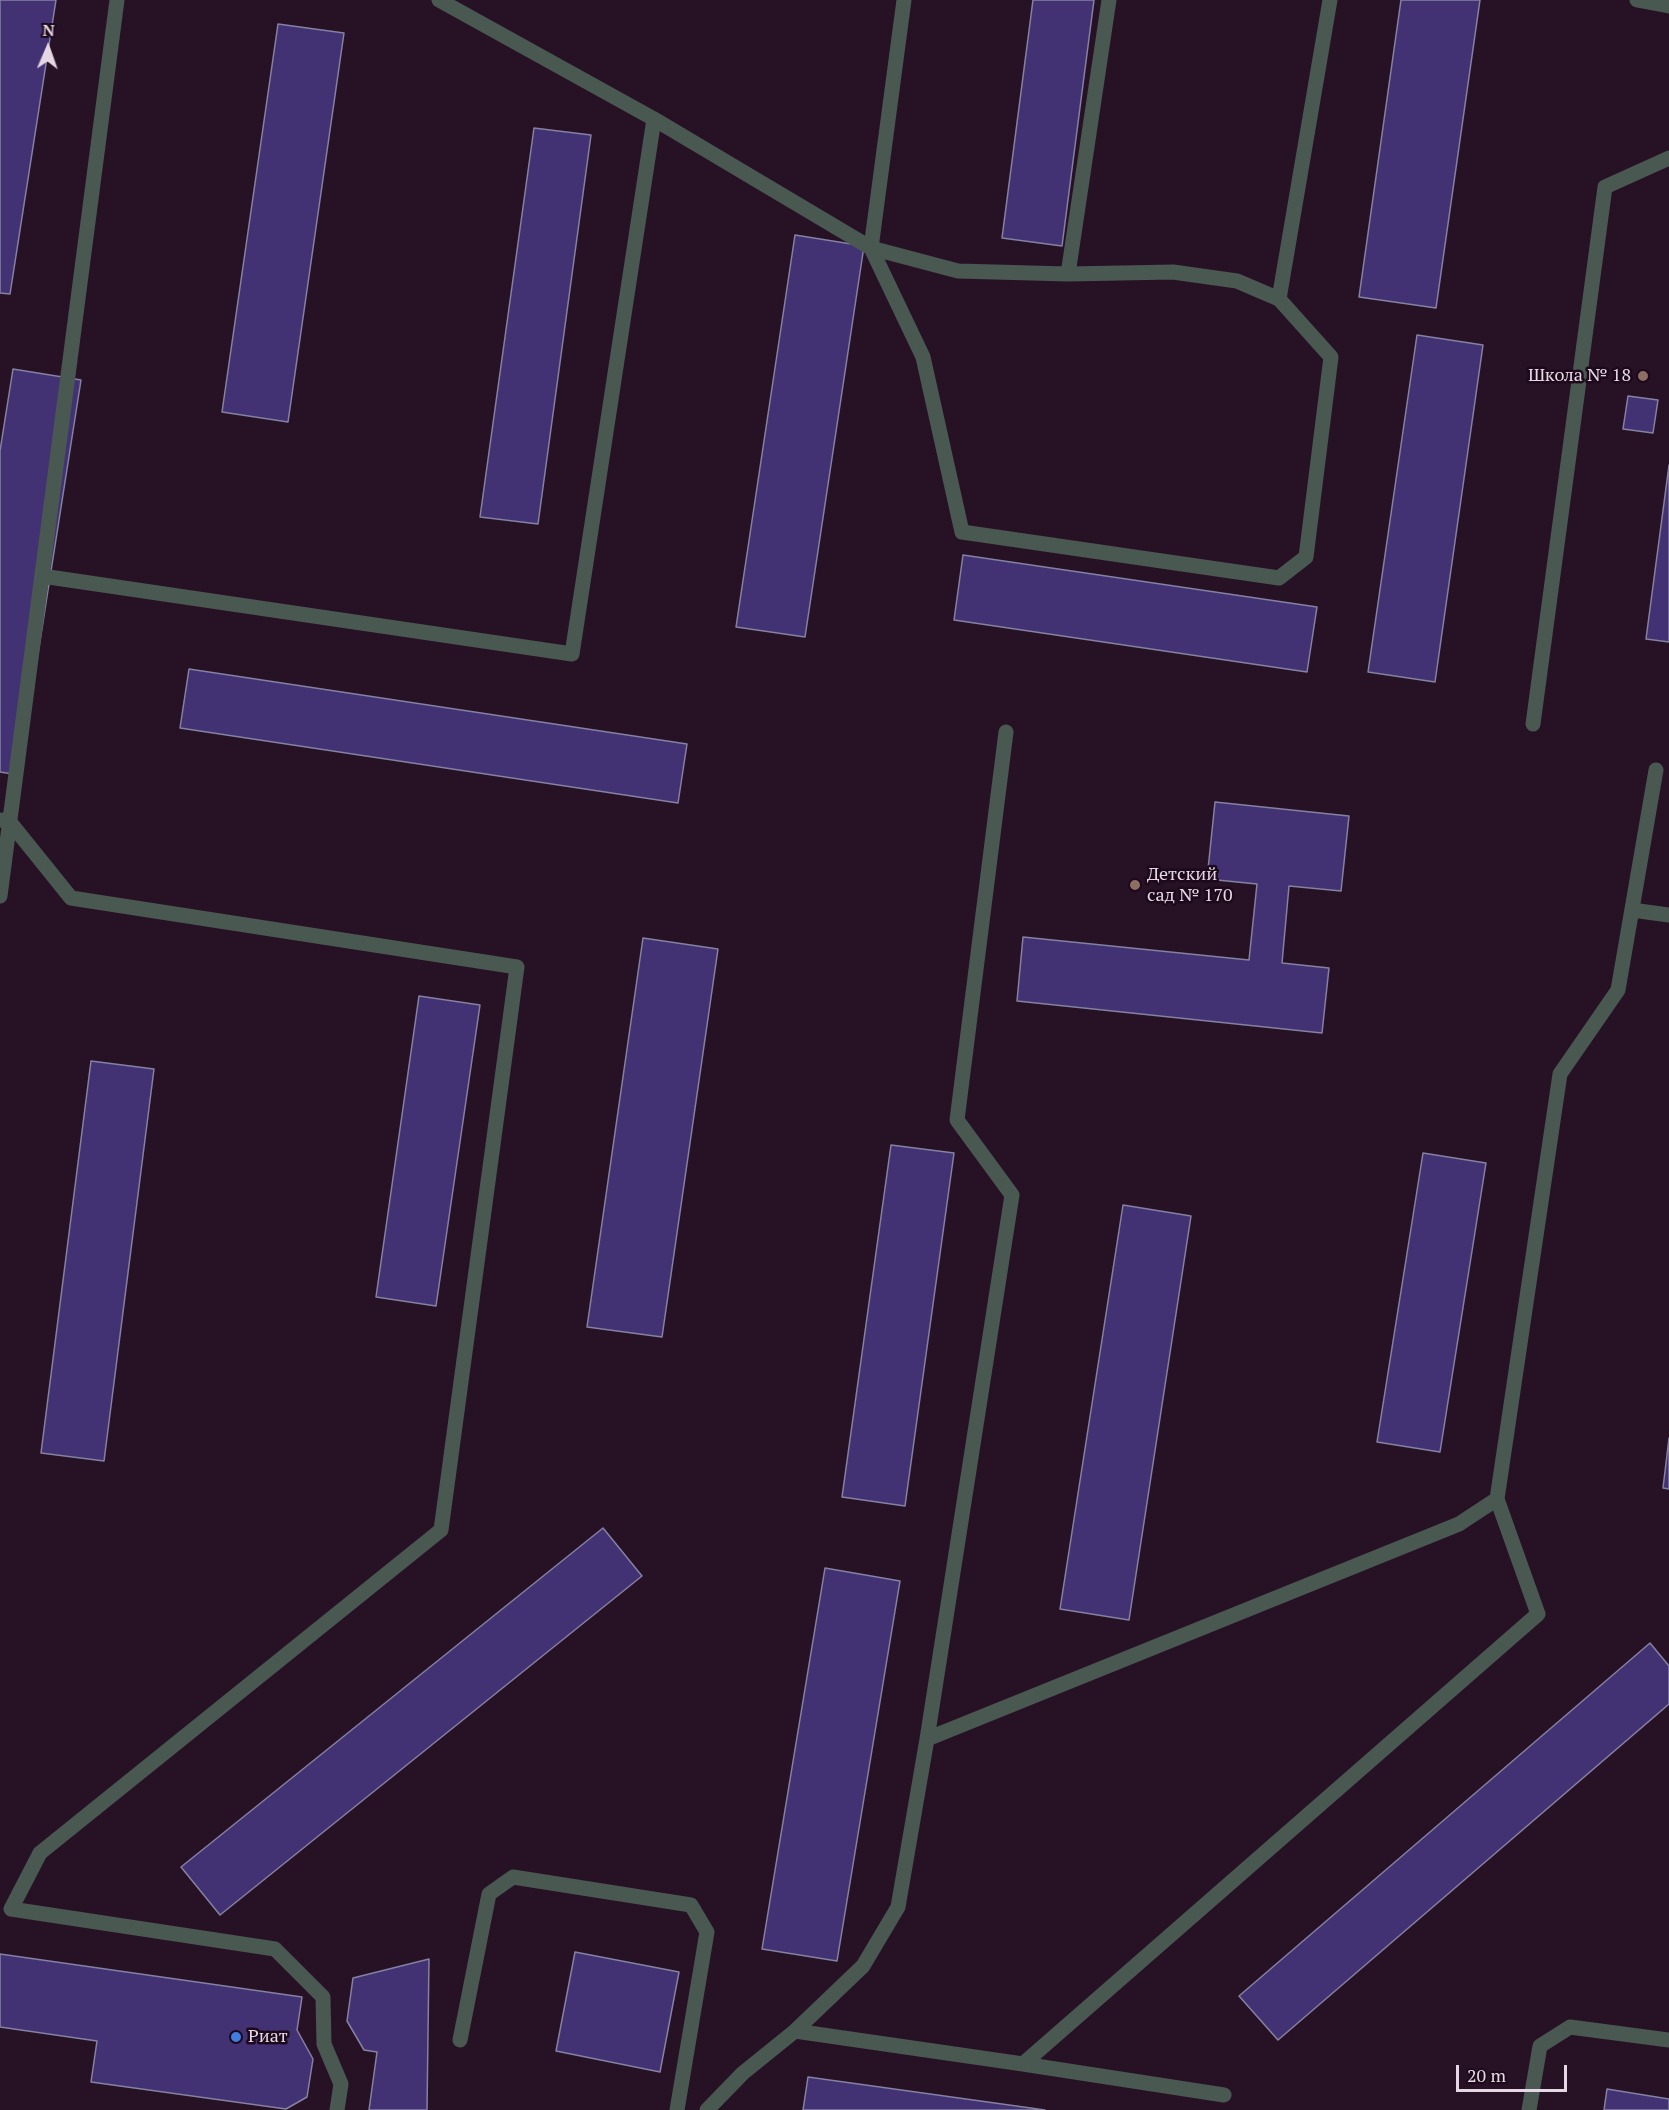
<!DOCTYPE html>
<html>
<head>
<meta charset="utf-8">
<style>
	body { margin:0 }
	#map { position:relative; width:1669px; height:2110px; overflow:hidden; background:#271225; font-family:"PT Serif",serif }
	canvas { display:block }
	.north { position:absolute; left:18px; top:18px; width:60px; height:60px; -webkit-text-stroke:4px #1d091c; paint-order:stroke; rotate:2deg; font-size:16px; font-weight:700; line-height:24px; text-align:center; color:#e6d7e4 }
	.north::after { content:''; display:block; margin:auto; width:21px; height:27px; background:#e6d7e4; clip-path:polygon(50% 0,100% 100%,50% 72%,0 100%) }
	.scale { position:absolute; left:1456px; top:2065px; width:111px; height:27px; box-sizing:border-box; border:3px solid #e6d7e4; border-top:0; padding-left:8px; font-size:18px; line-height:21px; white-space:nowrap; color:#e6d7e4; -webkit-text-stroke:4px #1d091c; paint-order:stroke }
</style>
</head>
<body>
<div id="map">
<canvas width="1669" height="2110"></canvas>
<div class="north">N</div>
<div class="scale">20 m</div>
</div>
<script>
const c = document.querySelector('canvas').getContext('2d');
c.lineJoin = 'round';
function fillPath(path, color) { c.fillStyle = color; c.fill(path, 'evenodd'); }
function stroke(path, color, width, dash) { c.strokeStyle = color; c.lineWidth = width; c.lineCap = dash ? 'butt' : 'round'; c.setLineDash(dash || []); c.stroke(path); }
function write(font, color, halo, rows, align = 'center') {
  c.font = font + ' "PT Serif",serif'; c.lineWidth = 5; c.setLineDash([]); c.textBaseline = 'middle'; c.strokeStyle = halo; c.fillStyle = color; for (const [text, x, y, turn = 0] of rows) {
    c.save(); c.translate(x, y); c.rotate((+turn || 0) * Math.PI / 180); c.textAlign = isNaN(turn) ? turn : align; if (halo) c.strokeText(text, 0, 0); c.fillText(text, 0, 0); c.restore();
  }
}
const building = new Path2D(`
	M0,0H56L10,294L0,293Z
	M1033,0H1094L1062,246L1002,238Z
	M1401,0H1480L1436,308L1359,297Z
	M278,24L344,33L288,422L222,412Z
	M534,128L591,135L538,524L480,517Z
	M795,235L864,246L805,637L736,627Z
	M1417,335L1483,345L1435,682L1368,672Z
	M13,369L81,380L19,775L0,772V451Z
	M1628,396L1658,400L1653,433L1623,429Z
	M1669,465V642L1646,639Z
	M963,555L1317,607L1307,672L954,620Z
	M189,669L687,744L678,803L180,728Z
	M1215,802L1349,816L1341,891L1289,886L1282,963L1329,968L1322,1033L1017,1001L1023,937L1249,960L1257,884L1207,879Z
	M643,938L718,949L662,1337L587,1327Z
	M419,996L480,1005L436,1306L376,1297Z
	M91,1061L154,1069L104,1461L41,1453Z
	M891,1145L954,1153L905,1506L842,1497Z
	M1423,1153L1486,1163L1440,1452L1377,1442Z
	M1123,1205L1191,1216L1129,1620L1060,1609Z
	M1669,1438V1489L1663,1488Z
	M603,1528L642,1576L220,1915L181,1867Z
	M825,1568L900,1581L837,1961L762,1949Z
	M1650,1643L1669,1666V1704L1278,2040L1239,1996Z
	M575,1952L679,1972L660,2072L556,2051Z
	M0,1954L302,1997L297,2030L313,2059L307,2097L286,2109L91,2082L97,2041L0,2027Z
	M429,1959L427,2110H369L377,2052L364,2050L347,2021L353,1978Z
	M808,2077L1045,2110H803Z
	M1607,2089L1669,2099V2110H1604Z`);
fillPath(building, '#423274');
stroke(building, '#8581a1', 1.5);
stroke(new Path2D(`
	M439,0L654,119L871,248L958,271L1068,274L1173,272L1237,281L1279,299
	M904,0L871,248L923,357L962,532L1279,578L1306,557L1331,357L1279,299L1330,0
	M1637,0L1669,6
	M1068,274L1109,0
	M42,576L572,654L654,119
	M1533,724L1605,187L1669,158
	M0,820L9,821L71,898L517,967L441,1530L40,1853L11,1909L275,1949L323,1997L324,2044L341,2084L337,2110
	M0,896L117,0
	M1632,910L1669,915
	M927,1739L1459,1524L1497,1499L1560,1074L1618,990L1656,770
	M795,2031L1023,2064L1538,1614L1497,1499
	M460,2040L489,1894L513,1877L691,1905L707,1932L677,2110
	M1023,2064L1224,2095
	M707,2110L743,2073L795,2031L863,1966L898,1907L927,1739L1012,1195L957,1120L1006,732
	M1529,2110L1540,2046L1570,2027L1669,2040`), '#495850', 15);
for (const [x, y, r, color] of [
	[1643,376,6,"#8d6e63"],
	[1135,885,6,"#8d6e63"],
	[236,2037,6,"#3f7fe0"]
]) { const dot = new Path2D(); dot.arc(x, y, r, 0, 2 * Math.PI); c.fillStyle = color; c.fill(dot); stroke(dot, '#1d091c', 2); }
write('18px', '#e6d7e4', '#1d091c', [
	["Школа № 18",1631,376,"right"],
	["Детский",1147,875],
	["сад № 170",1147,896],
	["Риат",248,2037]
], 'left');
</script>
</body>
</html>
